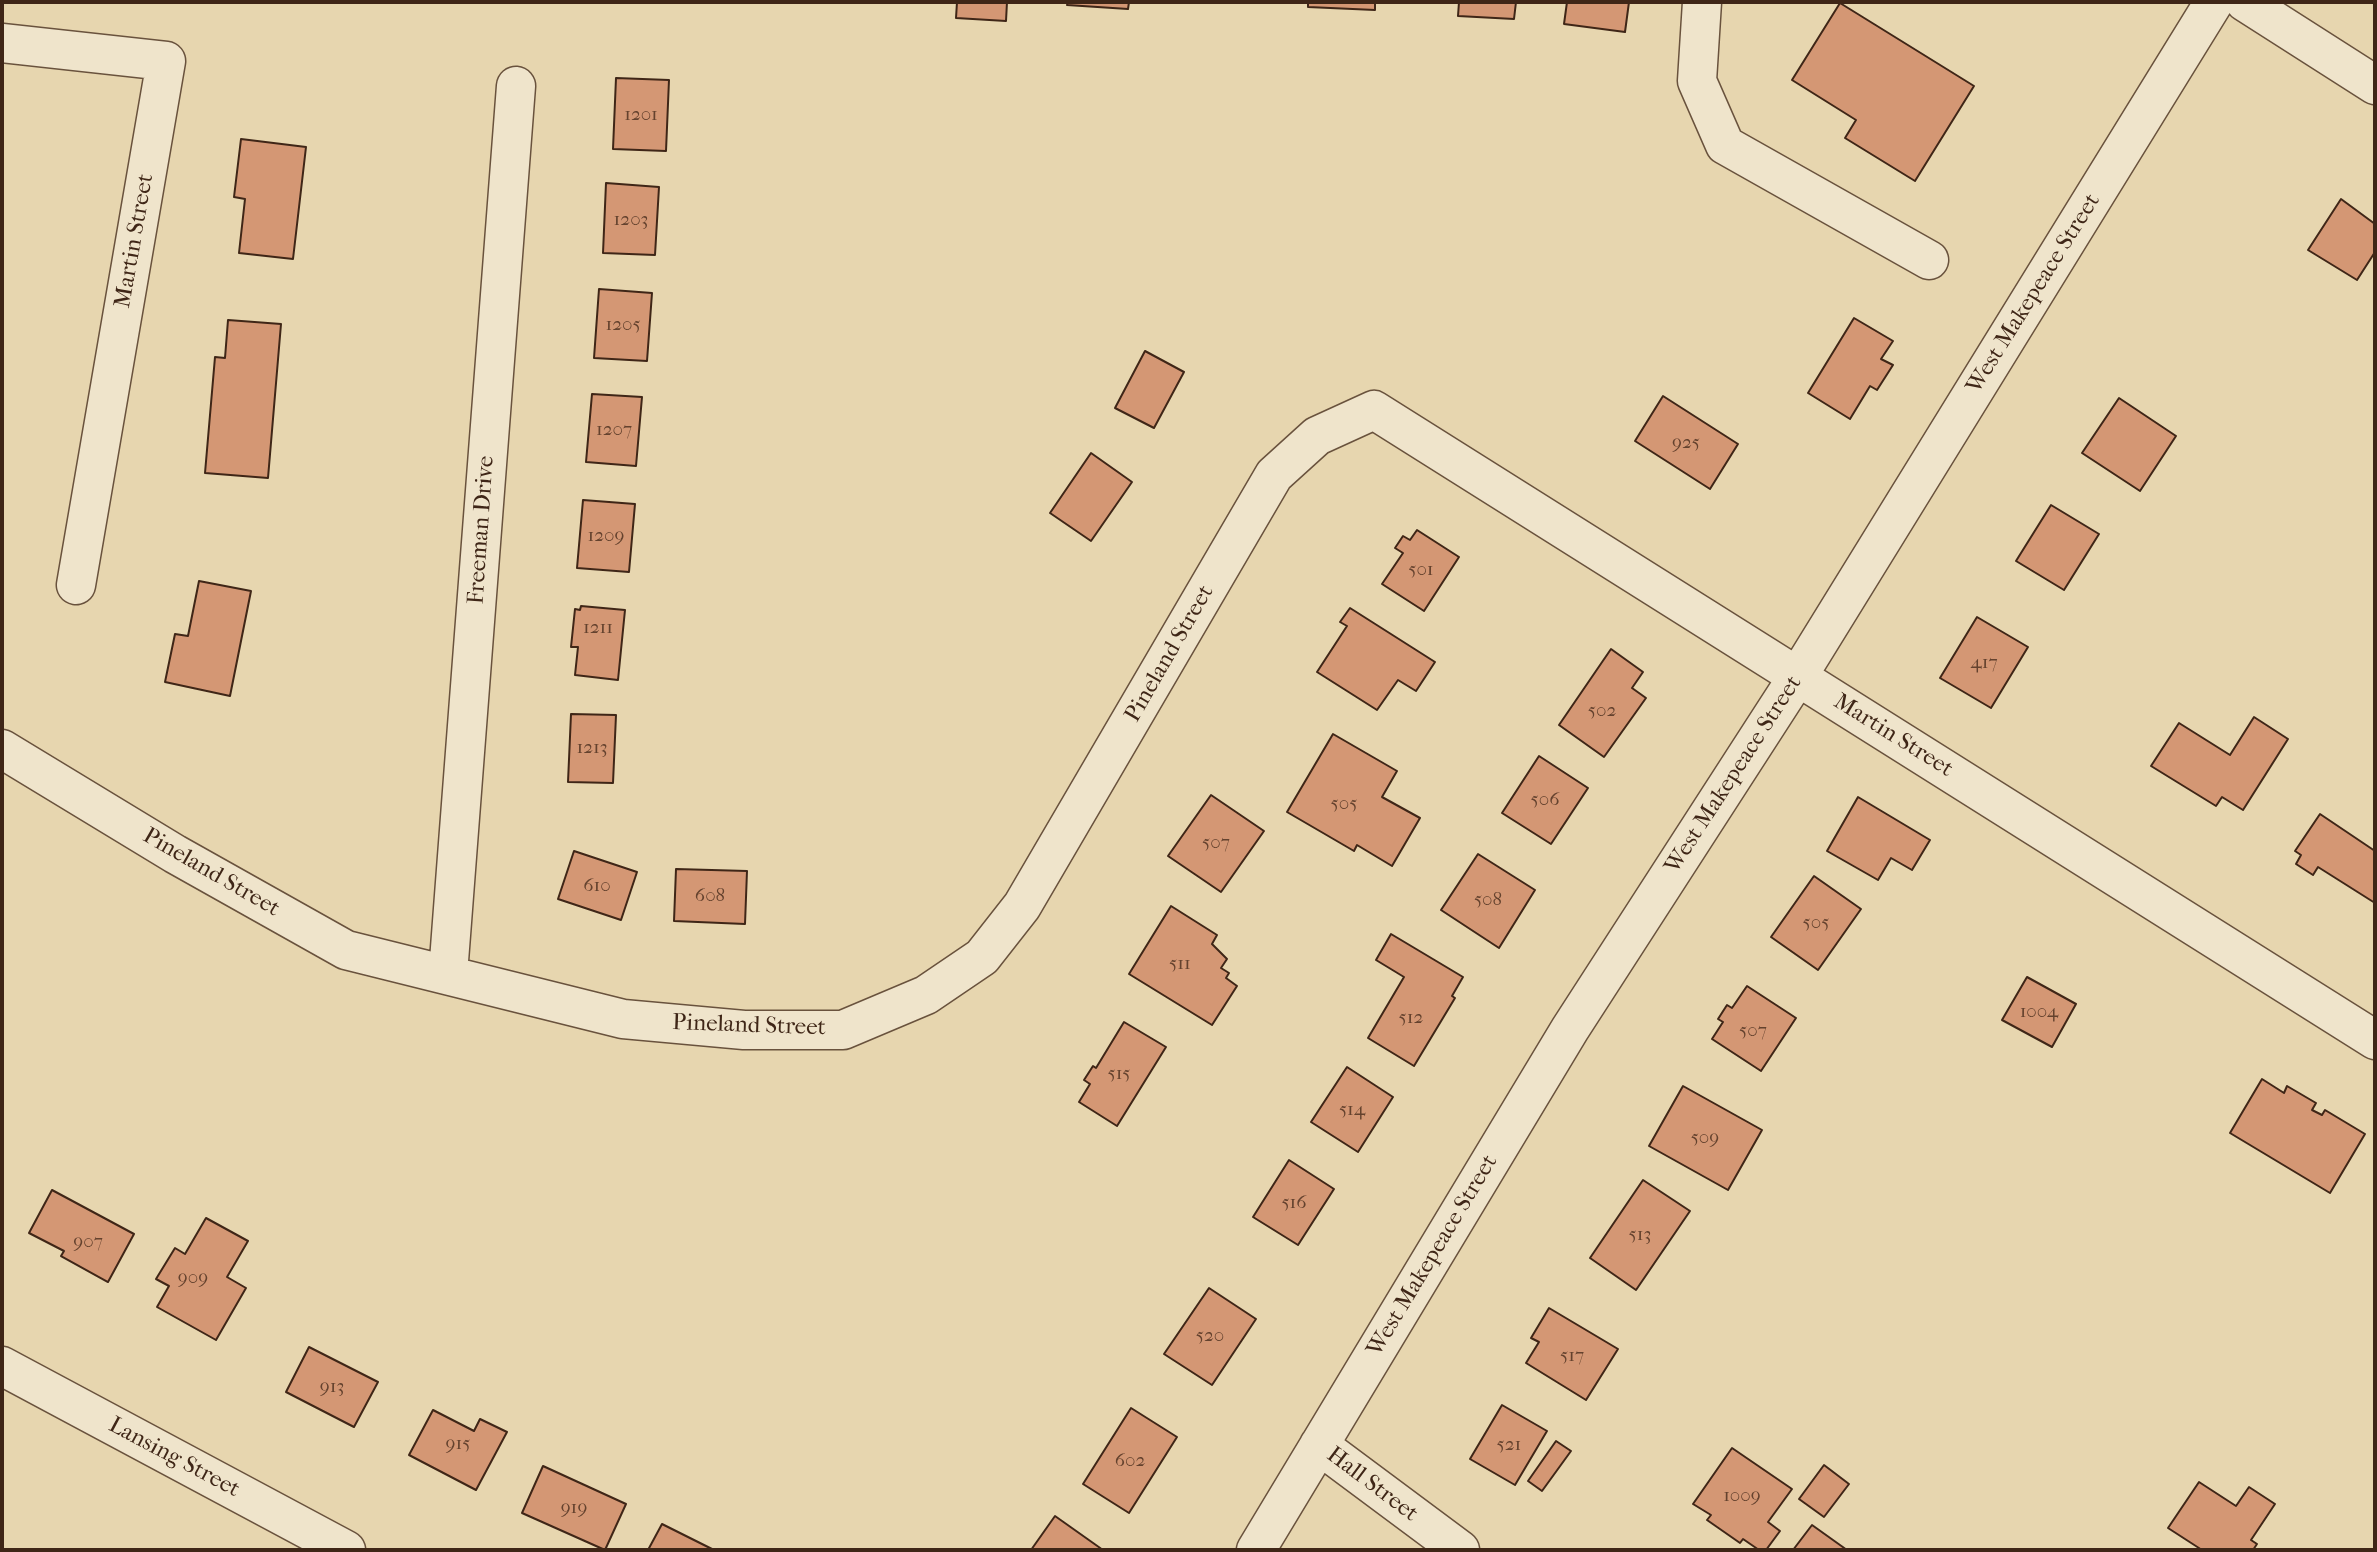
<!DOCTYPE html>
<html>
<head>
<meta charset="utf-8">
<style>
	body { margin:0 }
	#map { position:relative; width:2377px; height:1552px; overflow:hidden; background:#e7d6af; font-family:"IM FELL French Canon",serif }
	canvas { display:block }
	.frame { position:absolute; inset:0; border:4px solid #3f2617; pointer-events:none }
</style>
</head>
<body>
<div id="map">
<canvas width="2377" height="1552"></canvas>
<div class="frame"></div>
</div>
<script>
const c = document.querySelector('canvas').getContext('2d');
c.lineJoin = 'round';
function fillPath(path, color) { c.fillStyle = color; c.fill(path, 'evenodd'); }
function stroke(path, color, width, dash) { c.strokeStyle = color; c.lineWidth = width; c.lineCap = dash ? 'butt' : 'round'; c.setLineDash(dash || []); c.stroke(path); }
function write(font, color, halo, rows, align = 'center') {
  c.font = font + ' "IM FELL French Canon",serif'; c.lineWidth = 7; c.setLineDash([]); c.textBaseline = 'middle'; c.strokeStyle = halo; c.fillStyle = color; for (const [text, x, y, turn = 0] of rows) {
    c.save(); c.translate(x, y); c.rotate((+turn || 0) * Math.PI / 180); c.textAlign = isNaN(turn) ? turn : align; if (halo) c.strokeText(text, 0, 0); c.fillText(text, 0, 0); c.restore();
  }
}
const building = new Path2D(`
	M957,2H1007L1006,21L956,18Z
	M1068,2H1129L1128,9L1067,5Z
	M1308,2H1375V10L1308,7Z
	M1459,2H1516L1514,19L1458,16Z
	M1567,2H1629L1625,32L1564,24Z
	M1840,3L1974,86L1915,181L1845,138L1856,120L1792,80Z
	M616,78L669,80L666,151L613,149Z
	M241,139L306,147L293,259L239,253L245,199L234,197Z
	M606,183L659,187L655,255L603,253Z
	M2341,199L2375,224V252L2357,280L2308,250Z
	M599,289L652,293L647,361L594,358Z
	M1854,318L1893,341L1881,359L1893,365L1877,390L1870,386L1850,419L1808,393Z
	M228,320L281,324L268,478L205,473L215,357L225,358Z
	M1145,351L1184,372L1154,428L1115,408Z
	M592,394L642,397L636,466L586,462Z
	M1663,396L1738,444L1710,489L1635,441Z
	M2119,398L2176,436L2140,491L2082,453Z
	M1091,453L1132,482L1091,541L1050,513Z
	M583,500L635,504L629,572L577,568Z
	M2051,505L2099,534L2064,590L2016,561Z
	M1417,530L1459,557L1424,611L1382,584L1403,553L1395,548L1403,536L1410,540Z
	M199,581L251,591L230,696L165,682L175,634L188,636Z
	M581,606L625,610L618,680L575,675L578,647H571L575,609L580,610Z
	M1350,608L1435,662L1416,691L1398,680L1377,710L1317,672L1347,626L1340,622Z
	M1977,617L2028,647L1991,708L1940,678Z
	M1611,649L1643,672L1632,688L1646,698L1604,757L1559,725Z
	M571,714L616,715L613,783L568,782Z
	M2254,717L2288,739L2243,810L2222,797L2216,806L2151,766L2179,723L2230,755Z
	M1333,734L1397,771L1382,797L1420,818L1392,866L1357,845L1354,851L1287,812Z
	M1539,756L1588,788L1551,844L1502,813Z
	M1211,795L1264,831L1221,892L1168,856Z
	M1858,797L1930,840L1912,870L1891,858L1878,880L1827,851Z
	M2320,814L2375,851V903L2318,867L2313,875L2296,864L2301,855L2295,851Z
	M574,851L637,872L621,920L558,899Z
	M1478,854L1535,890L1499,948L1441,910Z
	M676,869L747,871L745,924L674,921Z
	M1814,876L1861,909L1818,970L1771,937Z
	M1171,906L1217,935L1212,944L1227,959L1221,968L1229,973L1226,978L1237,986L1212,1025L1129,974Z
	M1391,934L1463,977L1452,996L1455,998L1414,1066L1368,1038L1404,977L1376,960Z
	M2027,977L2076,1004L2052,1047L2002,1020Z
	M1747,986L1796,1018L1761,1071L1712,1039L1723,1022L1718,1019L1727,1005L1732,1008Z
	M1124,1022L1166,1047L1117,1126L1079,1102L1090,1084L1084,1080L1093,1066L1096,1068Z
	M1347,1067L1393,1097L1358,1152L1311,1122Z
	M2262,1079L2284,1093L2287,1086L2316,1103L2312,1110L2322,1115L2325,1110L2365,1134L2330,1193L2230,1133Z
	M1683,1086L1762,1130L1728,1190L1649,1146Z
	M1289,1160L1334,1189L1298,1245L1253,1217Z
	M1643,1180L1690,1211L1636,1290L1590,1258Z
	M52,1190L134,1234L108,1282L61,1256L64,1251L29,1233Z
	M206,1218L248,1241L227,1277L246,1288L216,1340L157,1307L169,1286L156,1279L175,1248L185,1254Z
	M1209,1288L1256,1319L1212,1385L1164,1354Z
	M1549,1308L1618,1349L1586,1400L1526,1363L1539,1342L1531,1338Z
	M309,1347L378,1382L354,1427L286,1392Z
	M1502,1405L1547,1431L1515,1485L1470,1459Z
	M1131,1408L1177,1437L1129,1513L1083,1484Z
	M433,1410L474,1431L480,1419L507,1432L476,1490L409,1455Z
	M1556,1441L1571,1451L1542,1491L1528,1481Z
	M1732,1448L1792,1489L1768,1522L1780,1531L1766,1550H1759L1743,1539L1740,1543L1707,1520L1711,1515L1693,1504Z
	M1824,1465L1849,1484L1824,1517L1799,1499Z
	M543,1466L626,1504L605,1550L522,1513Z
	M2199,1482L2236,1506L2249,1487L2275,1504L2251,1540L2257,1544L2253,1550H2202L2168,1528Z
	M1055,1516L1103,1550H1031Z
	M662,1524L714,1550H648Z
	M1812,1525L1847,1550H1793Z`);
fillPath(building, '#d49774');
stroke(building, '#3f2617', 2);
const minor = new Path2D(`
	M1702,2L1697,81L1725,145L1929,260
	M2245,2L2375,85
	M2,43L166,61L76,585
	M2,749L175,854L346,950L623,1019L744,1030H843L926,995L982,957L1022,906L1274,475L1317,436L1374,410L2375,1040
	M448,974L516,86
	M2,1366L346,1550
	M1319,1445L1460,1550
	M1256,1550L1570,1029L1798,676L2214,2`);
stroke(minor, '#69523d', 41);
stroke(minor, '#efe4cb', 38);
write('19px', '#64422e', null, [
	["1201",641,115],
	["1203",631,220],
	["1205",623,325],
	["1207",614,430],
	["925",1686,443],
	["1209",606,536],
	["501",1421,570],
	["1211",598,628],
	["417",1984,663],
	["502",1602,711],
	["1213",592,748],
	["506",1545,800],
	["505",1344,804],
	["507",1216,843],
	["610",597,886],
	["608",710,896],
	["508",1488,900],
	["505",1816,923],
	["511",1180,964],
	["1004",2039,1012],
	["512",1411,1018],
	["507",1753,1031],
	["515",1119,1074],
	["514",1352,1110],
	["509",1705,1138],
	["516",1294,1203],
	["513",1640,1235],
	["907",88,1242],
	["909",193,1278],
	["520",1210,1336],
	["517",1572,1356],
	["913",332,1387],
	["915",458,1444],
	["521",1509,1445],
	["602",1130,1461],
	["1009",1742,1496],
	["919",574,1508]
]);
write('23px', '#3f2617', '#efe4cb', [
	["Martin Street",135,241,-80],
	["West Makepeace Street",2034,294,-58],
	["Freeman Drive",482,530,-86],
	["Pineland Street",1170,654,-60],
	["Martin Street",1893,736,32],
	["West Makepeace Street",1734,775,-57],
	["Pineland Street",211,873,30],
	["Pineland Street",749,1026,2],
	["West Makepeace Street",1433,1256,-59],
	["Lansing Street",174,1458,28],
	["Hall Street",1372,1485,37]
]);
</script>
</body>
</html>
